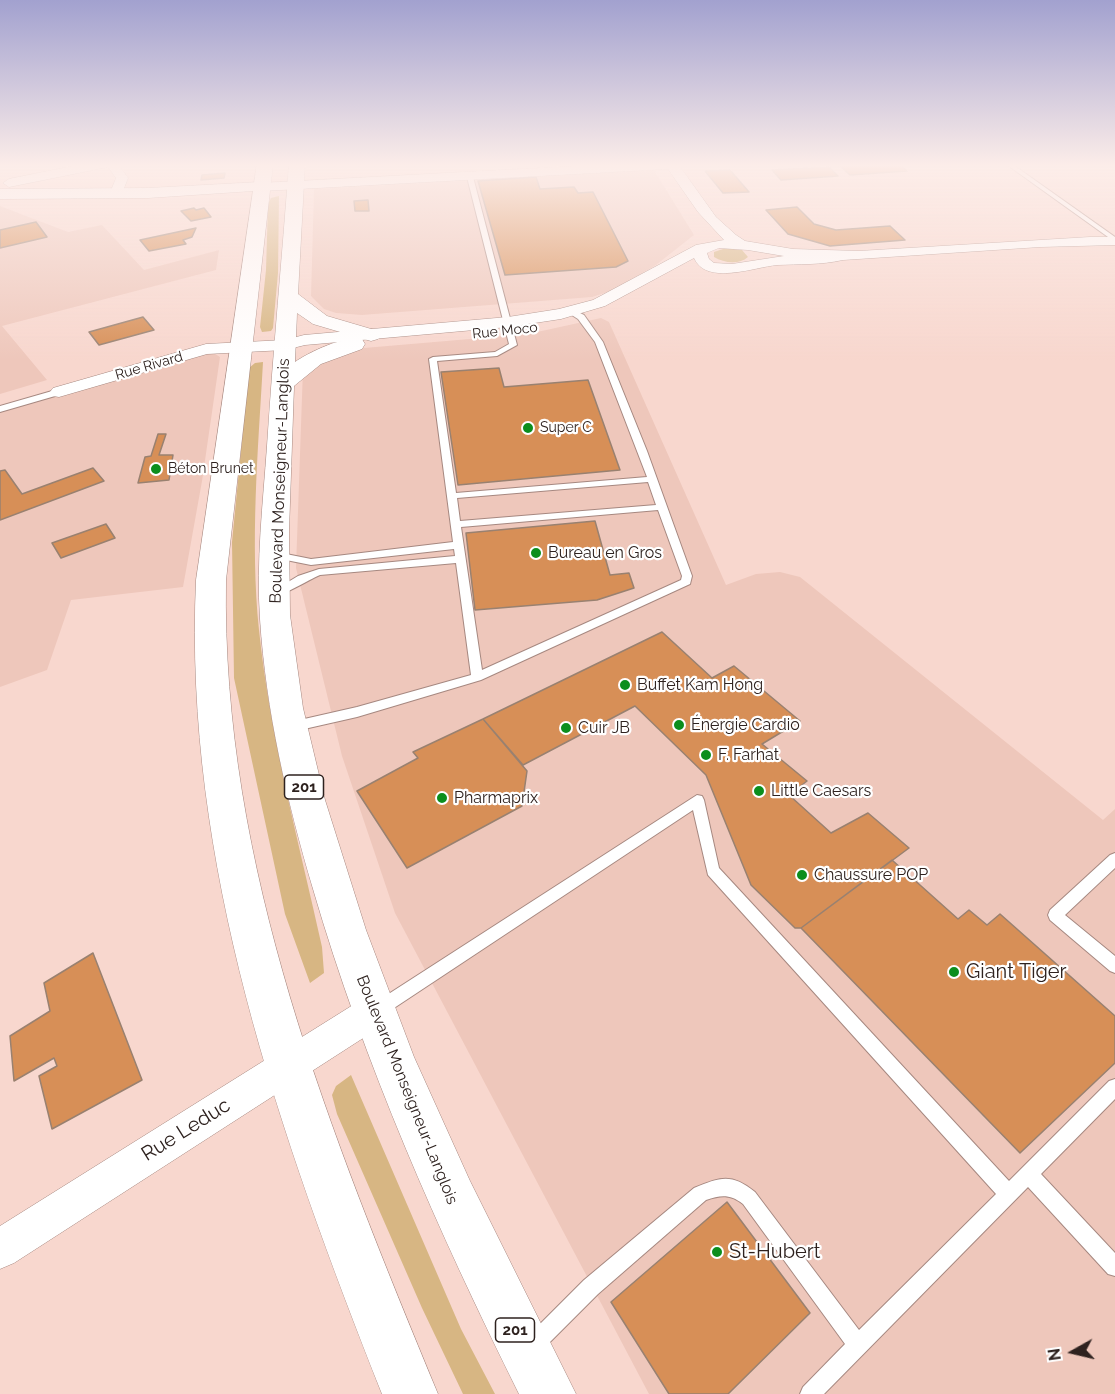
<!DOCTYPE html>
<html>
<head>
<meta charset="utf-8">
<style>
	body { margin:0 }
	#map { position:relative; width:1115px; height:1394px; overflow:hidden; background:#f8d7ce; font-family:Raleway,sans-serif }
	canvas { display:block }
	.north { position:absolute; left:1043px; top:1322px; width:60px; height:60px; -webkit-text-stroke:4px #fff; paint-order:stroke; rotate:262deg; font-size:16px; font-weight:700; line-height:24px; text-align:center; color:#2e221f }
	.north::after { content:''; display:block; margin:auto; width:21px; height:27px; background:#2e221f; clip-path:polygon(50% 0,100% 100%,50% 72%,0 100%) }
</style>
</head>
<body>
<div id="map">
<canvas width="1115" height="1394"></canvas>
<div class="north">N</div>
</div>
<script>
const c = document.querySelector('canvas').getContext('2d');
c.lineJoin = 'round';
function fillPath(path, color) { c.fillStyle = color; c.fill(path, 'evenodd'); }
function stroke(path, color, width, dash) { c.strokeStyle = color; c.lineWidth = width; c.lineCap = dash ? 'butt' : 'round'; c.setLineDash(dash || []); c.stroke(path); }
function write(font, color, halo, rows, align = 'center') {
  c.font = font + ' Raleway,sans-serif'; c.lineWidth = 4.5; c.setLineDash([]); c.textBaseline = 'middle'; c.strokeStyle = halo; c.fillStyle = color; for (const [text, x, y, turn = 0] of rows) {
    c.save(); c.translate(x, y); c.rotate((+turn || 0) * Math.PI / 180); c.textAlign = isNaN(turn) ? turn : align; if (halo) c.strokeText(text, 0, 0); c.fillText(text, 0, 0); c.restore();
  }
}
fillPath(new Path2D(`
	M654,170L694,235L656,265L614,290L592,297L362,315L336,313L324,309L311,296L314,189Z
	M0,206L68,232L102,225L144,270L219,250L216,270L2,326L47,380L0,394Z
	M601,318L609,322L726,585L756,574L780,572L800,577L1103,820L1115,809V1394H649L395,913L342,756L296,568L303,369L338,354L364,348L528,334Z
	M212,352L220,357L202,481L183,587L71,600L47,670L0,687V406Z`), '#eec7bb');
fillPath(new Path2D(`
	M279,196L278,273L273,328L271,331L262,332L260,327L266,270L268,204L271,198Z
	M726,248L742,250L748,257C739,265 724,263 714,257V252Z
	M263,362C258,451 250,542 259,630C270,737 299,842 322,947L324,973L310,983L285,914L234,678L232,542L249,368L255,363Z
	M351,1075L461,1329L495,1394H463L422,1308L337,1114L332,1095L336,1086Z`), '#d7b683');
const building = new Path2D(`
	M899,164L907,171L850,175L840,166Z
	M829,167L838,176L781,180L772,170Z
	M730,170L749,192L723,193L705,171Z
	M225,173L224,178L201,180L202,175Z
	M536,177L540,189L574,187L578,193L593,192L628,261L616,267L505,275L478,181Z
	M368,200L369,211H355L354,201Z
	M797,207L814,224L836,230L890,226L905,240L830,246L788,234L766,210Z
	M194,208L196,210L204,208L211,217L191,221L181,211Z
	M36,222L47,237L0,248V230Z
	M196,228L192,237L183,240L186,244L149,251L140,240Z
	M143,317L154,330L99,345L89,332Z
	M499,368L504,387L588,380L620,470L458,485L441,372Z
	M158,434H166L159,455H173L169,480L138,483L145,457L151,456Z
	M93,468L104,481L0,520V471L5,470L22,494Z
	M595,521L610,575L629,573L634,588L597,600L475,610L466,533Z
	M106,524L115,538L61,558L52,543Z
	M662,632L712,678L734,666L800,721L762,744L807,781L789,795L831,833L868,813L909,848L801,928H795L751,885L706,775L635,706L523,765L483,719Z
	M483,719L527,771L522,806L407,868L357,791L418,758L413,752Z
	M892,860L958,919L969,910L987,925L1000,914L1115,1016V1063L1020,1153L801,928Z
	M93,953L142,1080L52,1129L39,1076L57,1066L54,1058L14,1081L10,1036L50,1011L44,983Z
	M727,1202L810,1313L728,1394H669L611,1302Z`);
fillPath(building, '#d78f57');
stroke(building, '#998170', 1.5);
const service = new Path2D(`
	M1006,164H1012L1115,237V242Z
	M470,175L473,177L517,345L497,356L437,361L456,493L647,477L595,342L578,319L567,312L574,310L584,315L603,342L647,451L692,576L690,584L481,680L357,717L291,732L287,730L285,727L287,724L291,722L357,707L471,675L456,563L320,575C308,580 282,597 271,596L270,593L298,576L319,569L455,556L454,549L311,565L276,558L271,555L276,552L311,559L453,542L429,359L433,357L495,352L509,344L467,177ZM648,482L656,505L460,521L457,498ZM658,510L682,576L681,580L482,670L461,527Z
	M59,389L62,390V394L0,412V406Z
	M697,795L702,796L704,800L719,868L1009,1181L1109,1081L1115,1079V1099L1041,1174L1115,1253V1276L1108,1274L1028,1187L824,1394H800L803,1387L845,1344L743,1204C730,1194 721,1195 706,1200L598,1294L542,1350L535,1353L528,1350L525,1343L528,1336L584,1280L694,1188C720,1177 732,1173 755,1192L859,1330L996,1194L708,875L693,810L385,1014L379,1017L373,1014L371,1009L373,1004Z
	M1115,853V868L1065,915L1115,956V973L1110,971L1050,920L1048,915L1050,910L1110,855Z`);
const minor = new Path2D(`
	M83,164H118L128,178L121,196H111L110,193L116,178L108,167L9,187L3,183L9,179Z
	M614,164H678L716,217L736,235L745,241L793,249L859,251L1090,237H1115V245L1040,247L843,260C821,265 799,264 777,265C755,267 706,286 694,258L605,306L561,319L508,327L305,345L285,350L207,354L59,397L53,396L50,392L53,388L206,344L285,340L304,335L508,317L559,309L593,300L696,245L724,240L698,212L668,169L262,191L256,187L262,183ZM719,248L748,250L784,256L732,264L714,263L709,259L707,253Z
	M373,996L385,1000L390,1012L385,1024L14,1263L0,1269V1226L361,1000Z`);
const tertiary = new Path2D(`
	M262,182L270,187L268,190L148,198L0,199V189L148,188Z`);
const trunk = new Path2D(`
	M257,164H273L226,580C221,866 331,1135 438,1394H382C280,1136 183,862 196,580Z
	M289,164H305L298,294L327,316L378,331L382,335L378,339L371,341L364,339L313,324L297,313L295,362C309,352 345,335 362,339L365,344L362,349L321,364L294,386L289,531L290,615L303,708L325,800L366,930L414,1057L470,1181L576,1394H519C438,1231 364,1064 313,889C287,801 266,711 260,619C256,561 263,503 267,446C273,352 282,259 289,164Z`);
stroke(service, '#a68880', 2);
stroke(minor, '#a68880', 1);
stroke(tertiary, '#a68880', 1);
stroke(trunk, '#a68880', 1);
fillPath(service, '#fff');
fillPath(minor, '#fff');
fillPath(tertiary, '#fff');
fillPath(trunk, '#fff');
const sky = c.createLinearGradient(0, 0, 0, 360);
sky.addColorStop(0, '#a2a1cf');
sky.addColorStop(0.46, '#fcede9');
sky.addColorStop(1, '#fcede900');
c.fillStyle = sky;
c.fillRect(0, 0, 1115, 360);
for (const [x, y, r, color] of [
	[528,428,6,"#0c8e1d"],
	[156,469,6,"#0c8e1d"],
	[536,553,6,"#0c8e1d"],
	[625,685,6,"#0c8e1d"],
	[679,725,6,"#0c8e1d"],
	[566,728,6,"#0c8e1d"],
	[706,755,6,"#0c8e1d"],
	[759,791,6,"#0c8e1d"],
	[442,798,6,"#0c8e1d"],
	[802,875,6,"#0c8e1d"],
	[954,972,6,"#0c8e1d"],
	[717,1252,6,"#0c8e1d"]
]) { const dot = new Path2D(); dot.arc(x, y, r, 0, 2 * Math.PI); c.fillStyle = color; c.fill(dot); stroke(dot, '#fff', 2); }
write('14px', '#2e221f', '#fff', [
	["Rue Moco",505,331,-6],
	["Rue Rivard",149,366,-16]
]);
write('14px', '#2e221f', '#fff', [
	["Super C",540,428],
	["Béton Brunet",168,469]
], 'left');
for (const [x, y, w] of [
	[304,787,39],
	[515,1330,39]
]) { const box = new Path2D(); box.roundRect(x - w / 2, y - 12, w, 24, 4.5); c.fillStyle = '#fff'; c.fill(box); stroke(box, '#2e221f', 1.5); }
write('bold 15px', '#2e221f', null, [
	["201",304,787],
	["201",515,1330]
]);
write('16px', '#2e221f', '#fff', [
	["Boulevard Monseigneur-Langlois",280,481,-88],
	["Boulevard Monseigneur-Langlois",407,1090,68]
]);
write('16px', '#2e221f', '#fff', [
	["Bureau en Gros",548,553],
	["Buffet Kam Hong",637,685],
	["Énergie Cardio",691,725],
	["Cuir JB",578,728],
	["F. Farhat",718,755],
	["Little Caesars",771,791],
	["Pharmaprix",454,798],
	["Chaussure POP",814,875]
], 'left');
write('20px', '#2e221f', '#fff', [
	["Giant Tiger",966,972],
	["St-Hubert",729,1252]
], 'left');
write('20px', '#2e221f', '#fff', [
	["Rue Leduc",186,1130,-32]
]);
</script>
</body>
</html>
